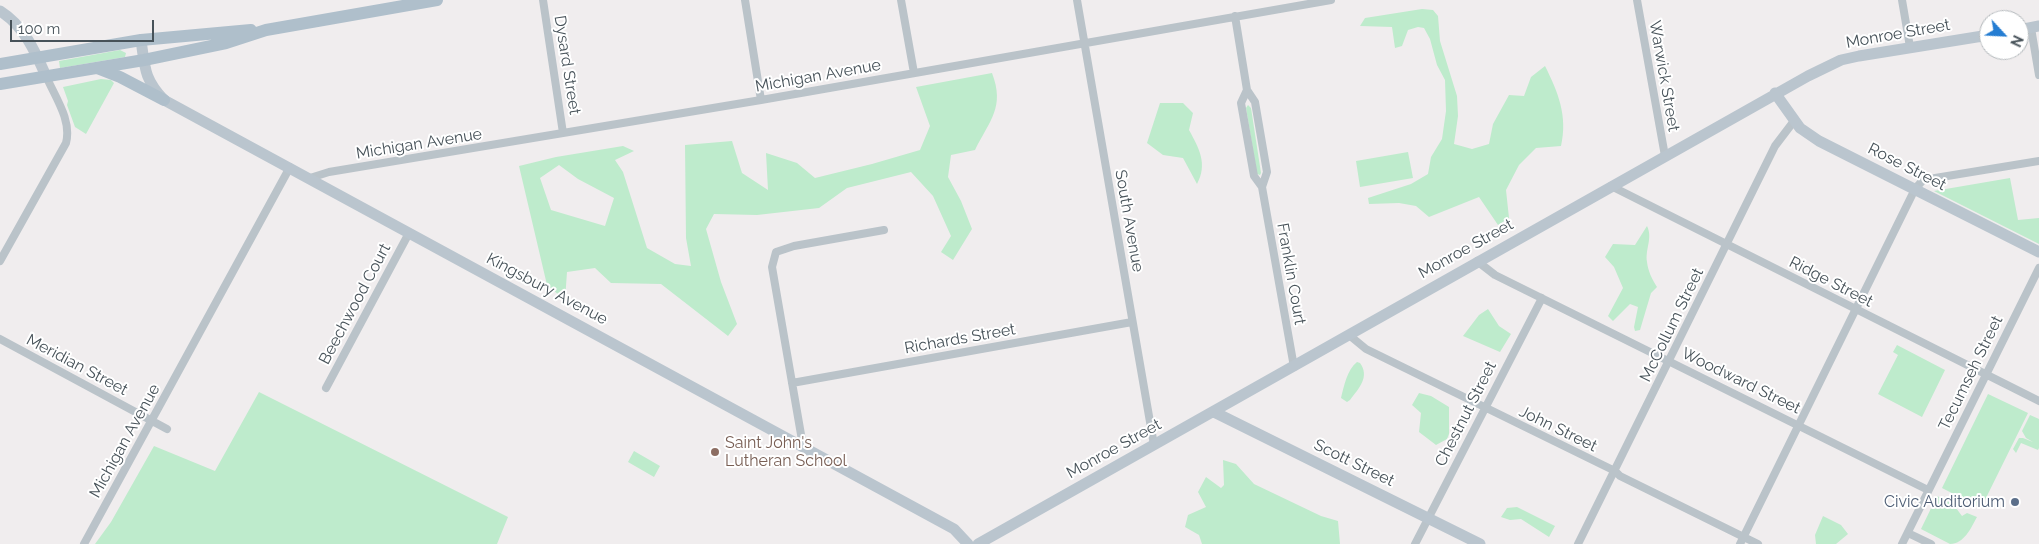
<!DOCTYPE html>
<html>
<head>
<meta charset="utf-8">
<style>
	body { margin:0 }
	#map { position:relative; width:2039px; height:544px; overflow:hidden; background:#f0edee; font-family:Raleway,sans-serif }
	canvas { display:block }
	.north { position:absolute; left:1979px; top:10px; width:50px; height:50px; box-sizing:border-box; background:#fff; border:1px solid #b5babd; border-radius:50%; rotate:115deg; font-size:14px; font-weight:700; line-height:20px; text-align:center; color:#475259 }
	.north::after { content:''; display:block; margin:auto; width:18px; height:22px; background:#257dd2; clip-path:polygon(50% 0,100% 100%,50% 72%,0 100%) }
	.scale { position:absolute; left:10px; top:20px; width:144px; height:22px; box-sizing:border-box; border:2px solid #475259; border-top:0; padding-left:6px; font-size:15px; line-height:18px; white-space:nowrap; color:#475259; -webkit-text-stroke:4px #fff; paint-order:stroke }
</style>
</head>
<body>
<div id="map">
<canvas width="2039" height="544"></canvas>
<div class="north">N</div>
<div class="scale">100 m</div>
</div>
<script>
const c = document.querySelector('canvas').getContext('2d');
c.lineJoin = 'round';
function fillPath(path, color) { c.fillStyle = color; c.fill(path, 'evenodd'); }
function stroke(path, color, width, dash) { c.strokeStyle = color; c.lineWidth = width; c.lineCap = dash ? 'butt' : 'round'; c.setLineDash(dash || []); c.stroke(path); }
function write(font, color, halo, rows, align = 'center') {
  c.font = font + ' Raleway,sans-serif'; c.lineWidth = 4; c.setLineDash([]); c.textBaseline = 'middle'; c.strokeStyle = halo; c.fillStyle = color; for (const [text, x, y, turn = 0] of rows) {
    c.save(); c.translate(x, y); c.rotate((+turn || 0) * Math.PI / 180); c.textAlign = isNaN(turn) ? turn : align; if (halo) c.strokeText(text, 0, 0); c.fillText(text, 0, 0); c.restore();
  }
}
fillPath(new Path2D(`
	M1422,9L1433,10L1438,16L1440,41L1457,96L1458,116L1454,144L1472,149L1489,144L1493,124L1509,95L1524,96L1531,77L1545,66C1558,92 1568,116 1561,146L1536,148L1519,165L1506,190L1509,218L1498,225L1479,197L1429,217L1416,206L1399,203L1369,204L1368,198L1411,184L1428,174L1431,157L1442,139L1446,111L1445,80L1437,65L1430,39L1424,28L1418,27L1408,30L1402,46L1395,48L1392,27L1360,26L1365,18Z
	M120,50L126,53L125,57L60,68L59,61Z
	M992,73C1005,107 990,120 975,150L951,155L948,177L961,201L972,229L953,260L941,252L951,236L933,196L911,172L847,188L819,208L757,215L714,214L706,229L721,282L737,324L728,336L661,284L611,283L595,268L567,272L565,300L547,285L519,166L556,157L623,146L634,151L615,160L623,172L647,248L675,264L691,266L686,238L685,145L732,141L742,173L768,190L766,153L797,163L815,178L872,164L920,150L930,126L916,87ZM559,165L578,179L614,198L605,226L551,210L540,178Z
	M101,79L111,80L114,83L86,134L75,127L67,105L68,101L63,87Z
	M1160,103H1183L1193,113L1189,130C1199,148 1208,164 1197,184L1183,158L1163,155L1147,143Z
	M1248,105L1251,108L1261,173L1260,175L1257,174L1246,108Z
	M1408,152L1413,178L1360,187L1356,161Z
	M2010,178L2018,220L2039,218V244L1934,191Z
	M1647,226C1653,238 1645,249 1647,262C1648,271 1652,279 1657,287L1651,293L1640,330L1635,331L1634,327L1638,307L1630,304L1613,321L1608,316L1623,288L1614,267L1605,257L1613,244L1635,245Z
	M1488,309L1499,326L1511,334L1500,352L1463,336L1479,315Z
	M1897,345L1945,370L1922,417L1878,394L1898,355L1893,352Z
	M1357,362L1360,363C1370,377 1359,388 1350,400L1347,402L1341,398C1344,386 1347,370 1357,362Z
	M259,392L508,517L497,544H95L111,522L154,446L215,471Z
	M1419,393L1431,396L1449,407V434L1447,439L1436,445L1419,432L1421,413L1412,405Z
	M1988,394L2028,413L1981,508L1942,488Z
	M2030,415L2039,419V448L2038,450L2021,443L2016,453L2013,449L2019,438H2023L2033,442L2026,438L2022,431Z
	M634,451L660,466L654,477L628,462Z
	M1223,460L1236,464L1254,484L1321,516L1338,521L1340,544H1202L1199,535L1185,527L1188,515L1206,507L1198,492L1206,477L1221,488L1224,485Z
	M1937,496L1953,504L1962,516L1967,513L1977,517C1971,528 1964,544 1950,544L1921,529Z
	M1517,507L1555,526L1549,537L1521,519L1510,520L1501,517L1507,508Z
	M1823,516L1841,525L1848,534L1836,544H1816L1815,535Z`), '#beebcc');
stroke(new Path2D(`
	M543,0L563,133
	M745,0L761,100
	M901,0L914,73
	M1077,0L1154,445
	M1637,0L1665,156
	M1902,0L1910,47
	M1235,16L1247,90L1255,102L1267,172L1262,187
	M2031,28L2039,75
	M1247,90L1241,103L1254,176L1262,187L1294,367
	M310,178L329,172L761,100L1331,0
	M1611,186L2039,401
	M0,261L66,143C72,120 55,97 46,76
	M1477,261L1495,275L1928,490
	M1349,335L1366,349L1615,471L1620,476L1758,544
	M0,339L167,429
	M792,383L1132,322
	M326,388L409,233
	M803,446L772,267L776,252L794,246L884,230
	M1908,533L1931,544
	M84,544L290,167
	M1415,544L1542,298
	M1578,544L1775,146L1794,121
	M1740,544L1915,189L1923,180L2039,161
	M1902,544L2039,268`), '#bac3c9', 8);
stroke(new Path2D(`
	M0,11C24,26 35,51 46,76
	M2019,30L2039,26
	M141,40C145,68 144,79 164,100L954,529L968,544
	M1775,93L1800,128L1819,141L2039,252
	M1214,412L1480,544
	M978,544L1808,76L1841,60L1859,56L1989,35`), '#bac5ce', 11);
stroke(new Path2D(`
	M0,64L141,40L251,30
	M97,68L120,77L164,100
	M0,84L144,60L226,43L266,30L437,0`), '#afbfcb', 12);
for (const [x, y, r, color] of [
	[715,452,5,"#8d6e63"],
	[2015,502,5,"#5c6f8a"]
]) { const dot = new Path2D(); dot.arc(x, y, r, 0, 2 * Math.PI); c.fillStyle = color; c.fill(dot); stroke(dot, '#fff', 2); }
write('16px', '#475259', '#fff', [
	["Monroe Street",1898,34,-10],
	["Dysard Street",567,65,81],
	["Michigan Avenue",818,76,-10],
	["Warwick Street",1664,76,80],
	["Michigan Avenue",419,144,-9],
	["Rose Street",1907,167,27],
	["South Avenue",1129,221,80],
	["Monroe Street",1466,249,-29],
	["Franklin Court",1291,274,80],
	["Ridge Street",1831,282,27],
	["Kingsbury Avenue",547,289,28],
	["Beechwood Court",355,304,-62],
	["McCollum Street",1672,325,-64],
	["Richards Street",960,339,-10],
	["Meridian Street",77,365,28],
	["Tecumseh Street",1971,373,-64],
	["Woodward Street",1741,381,26],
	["Chestnut Street",1466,414,-63],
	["John Street",1558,429,26],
	["Michigan Avenue",125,441,-61],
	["Monroe Street",1114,449,-29],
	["Scott Street",1354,463,26]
]);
write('16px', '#785e54', '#fff', [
	["Saint John's",725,443],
	["Lutheran School",725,461]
], 'left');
write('16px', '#4e5e75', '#fff', [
	["Civic Auditorium",2005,502]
], 'right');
</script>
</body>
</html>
